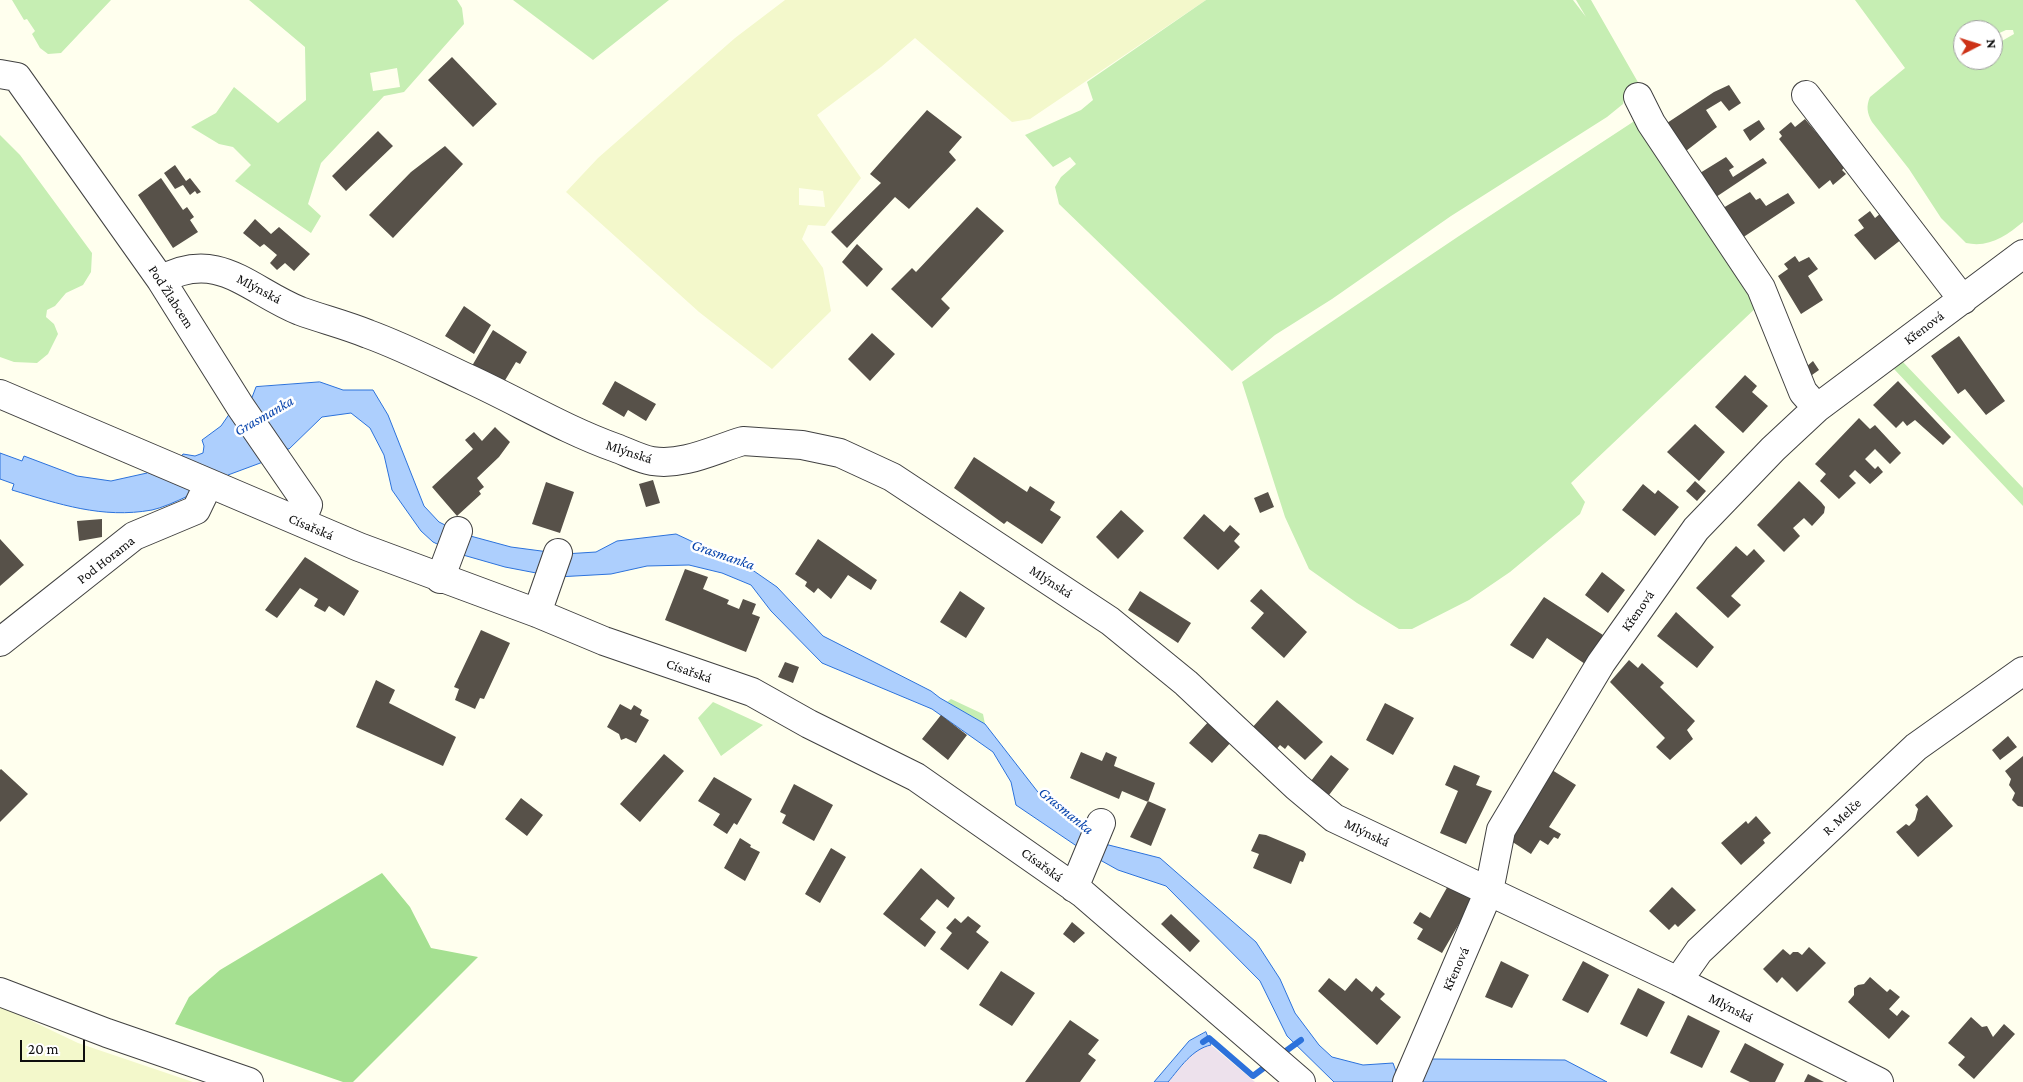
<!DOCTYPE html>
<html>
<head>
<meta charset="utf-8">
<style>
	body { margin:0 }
	#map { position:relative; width:2023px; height:1082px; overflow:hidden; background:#ffe; font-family:"Crimson Pro",serif }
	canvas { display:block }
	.north { position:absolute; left:1953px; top:20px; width:50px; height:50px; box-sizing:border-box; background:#fff; border:1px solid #9f9f9f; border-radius:50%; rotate:85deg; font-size:14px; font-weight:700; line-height:20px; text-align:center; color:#0e0e0e }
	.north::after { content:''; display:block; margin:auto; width:18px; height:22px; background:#cd3217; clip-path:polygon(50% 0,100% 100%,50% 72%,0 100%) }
	.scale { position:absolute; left:20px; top:1040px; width:65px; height:22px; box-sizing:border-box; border:2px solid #0e0e0e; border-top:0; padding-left:6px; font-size:15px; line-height:18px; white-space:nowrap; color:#0e0e0e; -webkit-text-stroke:4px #fff; paint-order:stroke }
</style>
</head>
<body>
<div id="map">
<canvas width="2023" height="1082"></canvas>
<div class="north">N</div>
<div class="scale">20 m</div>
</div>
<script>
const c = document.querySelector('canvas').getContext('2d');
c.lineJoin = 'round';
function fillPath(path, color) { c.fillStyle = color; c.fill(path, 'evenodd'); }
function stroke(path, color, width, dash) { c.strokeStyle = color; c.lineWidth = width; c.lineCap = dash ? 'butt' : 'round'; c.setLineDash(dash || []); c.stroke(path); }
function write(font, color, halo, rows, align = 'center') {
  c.font = font + ' "Crimson Pro",serif'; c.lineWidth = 5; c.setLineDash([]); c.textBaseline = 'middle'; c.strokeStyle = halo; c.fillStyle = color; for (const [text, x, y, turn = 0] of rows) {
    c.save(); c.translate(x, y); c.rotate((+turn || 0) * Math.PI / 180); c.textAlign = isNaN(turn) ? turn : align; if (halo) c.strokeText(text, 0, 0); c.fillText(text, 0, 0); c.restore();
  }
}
fillPath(new Path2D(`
	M1211,1045L1255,1082H1168L1192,1054L1202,1047Z`), '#ede1ec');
fillPath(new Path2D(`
	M785,0H1206L1030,119L1012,122L915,38L881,67L817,115L861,178L825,226L808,225L802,239L823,268L831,311L772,369L699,312L566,192L598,158L735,38ZM799,188L823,191L825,207L799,205Z
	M0,1006L78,1043L193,1082H0Z`), '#f3f8cb');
fillPath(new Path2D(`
	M12,0H111L61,53L48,54L40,48L32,34L35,31L27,19L24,20Z
	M249,0H457L462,8L464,24L404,92L384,96L321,163L308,204L321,216L311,233L235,181L251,165L233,147L219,144L191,127L216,113L234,87L278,123L306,100L305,47ZM397,68L400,87L373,91L370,73Z
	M513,0H669L593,60Z
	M1206,0H1573L1586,17L1576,0H1591L1643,91H1626L1623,104L1607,117L1451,216L1332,299L1275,335L1232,371L1059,204L1055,187L1061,177L1076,164L1070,157L1053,167L1025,135L1081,110L1093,100L1087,82Z
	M1855,0H2023V222C2006,236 1989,248 1966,243L1941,218L1909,169L1872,122C1867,113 1866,106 1870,97L1905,68ZM1963,30H1993V36L2006,30H2013L2014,34L1993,46V60H1963Z
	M1639,118L1760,304L1571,483L1585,502L1580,514L1510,572L1469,600L1412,629H1399L1357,603L1309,569L1285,517L1242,382L1459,236Z
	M0,135L20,155L92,253L91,272L83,285L66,293L55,306L47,310L46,317L54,324L58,334L48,354L37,363L14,362L0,357Z
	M1903,362L2023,488V506L1894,369Z
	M951,699L983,714L985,724L947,702Z
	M713,702L763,725L721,756L698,718Z`), '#c6eeb3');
fillPath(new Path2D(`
	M382,873L410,907L431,948L478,957L353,1082H343L175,1024L189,997L220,970Z`), '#a5e091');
const water = new Path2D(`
	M320,382L343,390H373L388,415L424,506L439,522L463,534L511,547L564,554L596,552L617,541L676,534L751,569L777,587L823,636L931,691L940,698L985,724L1041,796L1062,809L1089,840L1160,858L1256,942L1280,979L1295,1013L1319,1045L1332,1057L1363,1065L1393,1063L1398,1077L1430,1059L1565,1060L1607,1082H1334L1287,1036L1260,981L1166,886L1118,870L1084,851L1016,805L1011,782L993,752L932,709L822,663L771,611L751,585L722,573L689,565L647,566L611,574L557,577L505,567L456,553L433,542L421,531L392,490L384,455L370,428L351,413L322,417L289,449H283L263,462L228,475L226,478C207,486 171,506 152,510C102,519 59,504 12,490L14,484L0,479V453L22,461L24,456L77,476L111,481L147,473L149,470L181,457L183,454L195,456L203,453L204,446L202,440L221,426L230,413L251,400L256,387Z
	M1206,1032L1211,1045C1192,1049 1180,1068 1168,1082H1154L1189,1041Z`);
fillPath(water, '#adcffd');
stroke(water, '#2c72db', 1);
stroke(new Path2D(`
	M1203,1042L1209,1038L1253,1076L1269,1064
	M1279,1056L1301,1040`), '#2c72db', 6);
fillPath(new Path2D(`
	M452,57L497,104L473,127L428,80Z
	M1729,85L1741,103L1729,111L1721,101L1706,110L1717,127L1686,151L1667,123L1714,92Z
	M927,110L962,137L949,152L956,160L909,209L895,197L847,248L831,232L881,183L870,174Z
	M1805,119L1845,167L1842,170L1846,174L1833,185L1830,180L1819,189L1779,139L1782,136L1779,132L1791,122L1795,127Z
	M1759,120L1765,129L1750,141L1743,130Z
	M378,131L393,146L346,191L332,176Z
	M445,146L463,164L393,238L369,215L411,172Z
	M1726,157L1734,167L1729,170L1733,177L1763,158L1767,163L1716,197L1700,173Z
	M175,165L186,181L190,178L201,192L197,194L195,191L190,195L183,185L175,189L164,173Z
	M161,178L183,210L187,207L194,217L190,220L198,232L173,248L138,195Z
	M1750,192L1756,200L1760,198L1766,206L1788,193L1795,203L1742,238L1723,208Z
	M977,207L1004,231L941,299L950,308L932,328L891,289L912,268L916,272Z
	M1870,211L1875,218L1881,213L1902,239L1875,260L1854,235L1864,228L1858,220Z
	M255,219L271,234L279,227L310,254L294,271L285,263L277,270L270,263L277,255L264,244L260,247L243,233Z
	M857,244L883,269L867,287L842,262Z
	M1795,256L1799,262L1809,257L1818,269L1808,276L1823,300L1801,314L1778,276L1788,269L1784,264Z
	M464,306L491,325L474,354L445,336Z
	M493,330L527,352L520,364L516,362L501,387L469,371Z
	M872,333L895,354L870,381L848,359Z
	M1959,336L2005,401L1986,415L1965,389L1958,394L1931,356Z
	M1813,361L1819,370L1812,375L1806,367Z
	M1745,375L1757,386L1752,392L1768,406L1743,433L1715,407Z
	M615,381L656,404L646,421L628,410L624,417L602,404Z
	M1898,381L1951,437L1943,445L1915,420L1907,426L1903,421L1896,428L1873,405Z
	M1859,418L1870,429L1875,425L1901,453L1890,464L1875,449L1865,459L1875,469L1878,466L1883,472L1870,484L1855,470L1849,476L1856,483L1839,499L1820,481L1826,474L1815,464Z
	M1695,424L1725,452L1699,481L1667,452Z
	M495,427L510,442L499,457L477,478L484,487L479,491L481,494L457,516L432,487L473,449L465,440L474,432L482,441Z
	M974,457L1027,492L1030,486L1055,502L1050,510L1061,517L1042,544L1007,521L1004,524L954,488Z
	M653,480L660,503L646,507L639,484Z
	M1695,481L1706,491L1697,501L1686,491Z
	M1799,481L1821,502L1825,507L1824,513L1812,526L1804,518L1793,528L1800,536L1784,552L1757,525Z
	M546,482L574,492L560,533L532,524Z
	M1643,484L1655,494L1658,490L1679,507L1655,536L1622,510Z
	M1268,492L1274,507L1260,513L1254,498Z
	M1121,510L1144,531L1118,559L1096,537Z
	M1204,514L1224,532L1230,525L1240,534L1234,541L1240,547L1218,570L1183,538Z
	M102,519V537L79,541L77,521Z
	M0,539L24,565L0,586Z
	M818,539L877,580L871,590L848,575L831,599L818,588L814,593L805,586L807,582L795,574Z
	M1736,546L1747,556L1754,549L1765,561L1731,596L1741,605L1728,618L1696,588Z
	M305,557L359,591L344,616L329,606L325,612L314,606L318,599L300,588L277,618L265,610Z
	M685,569L708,577L703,589L729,600L727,604L739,609L743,599L756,604L752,614L760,617L746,652L665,620Z
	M1602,572L1625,590L1608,613L1585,595Z
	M1261,589L1307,632L1284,658L1251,628L1264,613L1250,601Z
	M960,591L985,608L966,638L940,622Z
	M1140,591L1191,623L1178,643L1128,610Z
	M1544,597L1603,635L1585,664L1547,638L1533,659L1510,645Z
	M1676,612L1714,647L1697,668L1657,636Z
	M481,630L510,643L484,699L480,698L475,709L455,700L459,689L454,687Z
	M1629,660L1638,668L1642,663L1664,683L1660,687L1695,721L1687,730L1693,739L1670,760L1656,747L1665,738L1610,682Z
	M785,662L799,667L793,683L778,677Z
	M376,680L395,690L389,703L456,737L443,766L356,727Z
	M1277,700L1323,742L1305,760L1288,745L1285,749L1280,745L1274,752L1251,729Z
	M1385,703L1414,718L1393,755L1366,740Z
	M620,704L631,710L634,705L642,710L640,715L649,720L636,743L626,738L621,740L619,734L607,727Z
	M941,715L967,735L948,760L922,739Z
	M1210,720L1233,740L1212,763L1189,743Z
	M2008,736L2017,747L2000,760L1992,750Z
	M1081,752L1102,761L1106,752L1117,757L1114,766L1155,783L1148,802L1122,791L1119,799L1070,778Z
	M664,754L684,771L640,822L620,804Z
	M1331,755L1349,769L1329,795L1311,781Z
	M2023,756V807L2018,806L2012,800L2015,793L2009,785L2011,779L2005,771Z
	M1454,765L1480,776L1476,785L1492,791L1466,844L1440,833L1458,791L1445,785Z
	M1,769L28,794L0,822V770Z
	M1552,770L1576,785L1549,827L1561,834L1558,839L1554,837L1548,845L1540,840L1531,854L1508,839Z
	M714,777L752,799L737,825L734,823L727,834L713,825L720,814L698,801Z
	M794,784L833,805L814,841L782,823L786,815L780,812Z
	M1927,795L1953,826L1918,857L1896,832L1906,824L1909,826L1915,820L1918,809L1915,805Z
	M521,798L543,815L527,836L505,819Z
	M1148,801L1166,809L1151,846L1130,837Z
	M1756,816L1771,833L1763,840L1765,843L1741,865L1721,843L1746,821L1748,824Z
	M1259,834L1266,835L1304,851L1306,854L1303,862L1300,861L1291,884L1253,868L1259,854L1251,851Z
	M740,838L751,845L750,847L760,852L745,881L724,868Z
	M831,848L846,857L820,903L805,894Z
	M921,868L955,898L948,908L937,899L920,919L936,932L925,947L883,914Z
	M1449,884L1474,898L1442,953L1417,939L1423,929L1413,923L1420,912L1430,918Z
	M1672,887L1696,910L1678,927L1675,924L1669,930L1649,911Z
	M1171,914L1200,941L1190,952L1161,924Z
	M968,916L981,926L976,932L989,942L968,970L940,949L952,933L946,928L955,918L961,923Z
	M1072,922L1085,933L1074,943L1063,934Z
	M1809,947L1826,963L1797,992L1782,977L1777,983L1763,969L1783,949L1790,955L1793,952H1798L1802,955Z
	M1501,961L1529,975L1512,1008L1485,997Z
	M1583,961L1609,975L1588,1013L1562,1000Z
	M1001,971L1035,993L1012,1026L979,1005Z
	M1870,977L1887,992L1890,989L1900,997L1889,1009L1897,1016L1902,1010L1910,1016L1889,1039L1848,1002L1854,995V988L1858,985L1864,984Z
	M1329,978L1345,991L1356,978L1372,992L1376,986L1385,994L1380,999L1401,1017L1377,1045L1318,991Z
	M1638,988L1665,1002L1647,1037L1620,1024Z
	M1688,1015L1720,1031L1702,1068L1670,1053Z
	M1971,1017L1982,1027L1987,1026L1993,1037L2004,1024L2015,1034L1974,1079L1958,1065L1965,1057L1948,1043Z
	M1070,1020L1099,1040L1088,1054L1096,1060L1080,1082H1025Z
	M1745,1043L1784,1064L1775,1082H1750L1730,1072Z
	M1808,1074L1824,1082H1804Z`), '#575149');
const minor = new Path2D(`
	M0,74L17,77L161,280L240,406L308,505L301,522
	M1806,95L1963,300
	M1638,97L1651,123L1761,288L1803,392L1817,408
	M161,280C218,248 250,291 300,311C322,319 346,325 368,334C401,346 433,362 465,377C516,400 563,429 616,448C627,452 640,459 652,461C683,466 713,450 743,441L802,445L840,453L892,477L1110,621L1186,683L1297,787L1334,818L1678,981L1879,1082
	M0,394L359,547L537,613L604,641L752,692L809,724L916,777L1082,893L1301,1082
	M440,579L458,531
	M537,613L558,553
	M0,642L134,536L196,510L209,483
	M1074,888L1101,823
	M1678,981L1699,951L1916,747L2023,671
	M0,992L107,1033L249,1082
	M1407,1082L1489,891L1501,830L1601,663L1696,529L1773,449L1817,408L2023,254`);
stroke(minor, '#414141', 30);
stroke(minor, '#fff', 28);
write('14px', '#0e0e0e', '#fff', [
	["Mlýnská",259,289,28],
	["Pod Žlabcem",171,297,57],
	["Křenová",1924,328,-37],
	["Mlýnská",629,452,18],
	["Císařská",311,527,23],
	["Pod Horama",106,560,-38],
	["Mlýnská",1051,582,33],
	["Křenová",1638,611,-55],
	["Císařská",689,671,19],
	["R. Melče",1842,817,-43],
	["Mlýnská",1367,833,25],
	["Císařská",1042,865,36],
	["Křenová",1456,969,-66],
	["Mlýnská",1731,1008,27]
]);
write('italic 15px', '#0945ad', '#fff', [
	["Grasmanka",264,416,-30],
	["Grasmanka",723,555,19],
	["Grasmanka",1066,811,39]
]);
</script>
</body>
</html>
